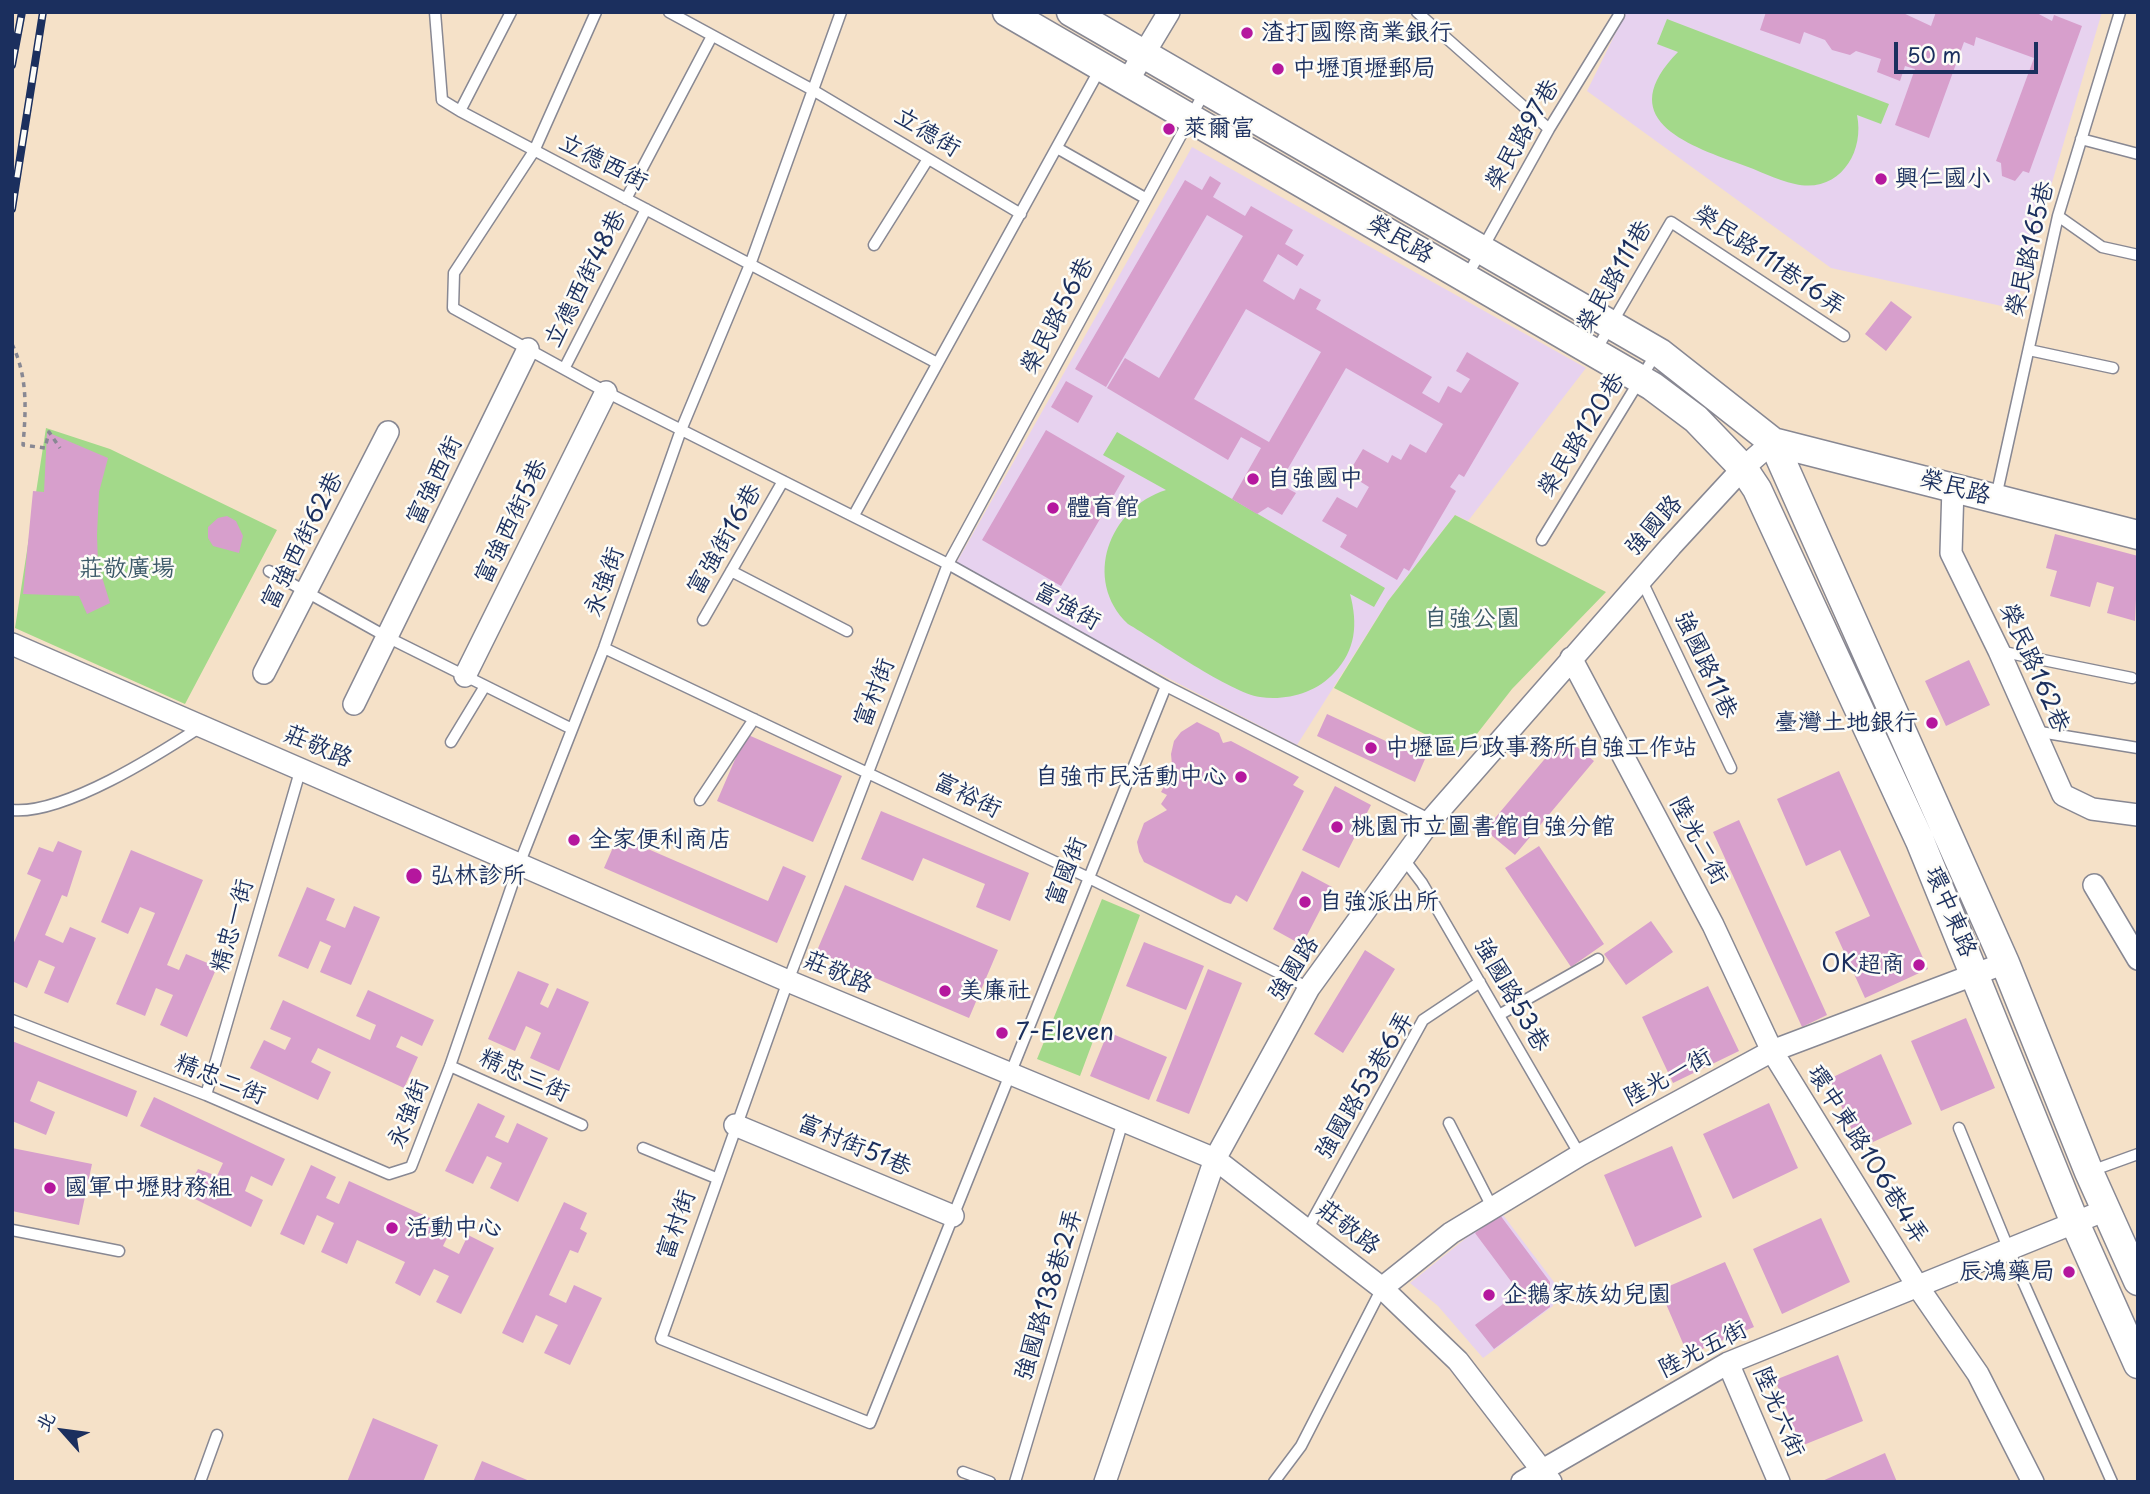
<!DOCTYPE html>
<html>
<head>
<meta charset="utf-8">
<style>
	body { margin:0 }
	#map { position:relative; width:2150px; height:1494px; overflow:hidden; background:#f5e1c8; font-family:"Playpen Sans","LXGW WenKai TC",sans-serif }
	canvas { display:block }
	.frame { position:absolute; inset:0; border:14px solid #1b2f5e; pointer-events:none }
	.north { position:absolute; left:28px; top:1396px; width:70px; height:70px; -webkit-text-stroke:5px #fdfcf7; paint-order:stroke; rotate:298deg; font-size:19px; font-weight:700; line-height:28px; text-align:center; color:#1b2f5e }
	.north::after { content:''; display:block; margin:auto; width:24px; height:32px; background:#1b2f5e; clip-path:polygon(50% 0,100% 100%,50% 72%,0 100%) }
	.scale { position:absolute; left:1894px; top:42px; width:144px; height:32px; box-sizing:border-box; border:4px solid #1b2f5e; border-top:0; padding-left:9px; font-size:21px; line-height:24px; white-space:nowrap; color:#1b2f5e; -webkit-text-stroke:5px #fdfcf7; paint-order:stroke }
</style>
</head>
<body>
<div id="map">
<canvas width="2150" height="1494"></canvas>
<div class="frame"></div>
<div class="north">北</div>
<div class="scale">50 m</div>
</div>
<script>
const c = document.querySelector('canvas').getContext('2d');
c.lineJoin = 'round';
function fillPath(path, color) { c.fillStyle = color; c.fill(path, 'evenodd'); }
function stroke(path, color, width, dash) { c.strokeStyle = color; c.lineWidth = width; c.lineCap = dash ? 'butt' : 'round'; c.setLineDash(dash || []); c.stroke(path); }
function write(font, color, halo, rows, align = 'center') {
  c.font = font + ' "Playpen Sans","LXGW WenKai TC",sans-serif'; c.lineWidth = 5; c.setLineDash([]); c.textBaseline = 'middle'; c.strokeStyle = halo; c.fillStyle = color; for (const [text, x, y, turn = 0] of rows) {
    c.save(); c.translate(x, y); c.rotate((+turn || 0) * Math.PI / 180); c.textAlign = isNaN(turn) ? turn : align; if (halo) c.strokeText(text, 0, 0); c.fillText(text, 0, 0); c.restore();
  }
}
fillPath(new Path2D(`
	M1626,12H2102L2015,309L1831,268L1587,91Z
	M1192,147L1586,368L1468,521L1455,515L1388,601L1297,745L954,567Z
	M1500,1211L1554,1282L1553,1306L1483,1358L1438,1306L1410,1283Z`), '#e7d2ef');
fillPath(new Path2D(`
	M1667,19L1889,104L1881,124L1857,115C1865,154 1838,194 1795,184C1776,180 1758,170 1740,164C1684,144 1613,118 1678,52L1657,44Z
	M46,428L110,449L277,530L185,704L15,628Z
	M1117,432L1385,588L1374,607L1350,594C1358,624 1356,650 1334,673C1316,693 1286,701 1260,697C1231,693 1157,641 1128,624C1082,580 1109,508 1166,490L1103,455Z
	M1455,515L1606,592L1512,689L1462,753L1334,688L1388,601Z
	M1102,899L1140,915L1080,1076L1037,1059Z`), '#a3d98a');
fillPath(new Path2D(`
	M1766,12H1901L1931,26L1936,12H2035L2052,21L2054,15L2082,26L2029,173L2023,171L2015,181L2002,176L2001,163L1996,161L2034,58L1976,37L1974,46L1964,42L1929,138L1895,125L1915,69L1905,66L1900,81L1877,72L1881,59L1856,51L1850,55L1832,50L1825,40L1804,32L1800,44L1760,30Z
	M1210,176L1221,183L1213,197L1245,216L1251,206L1293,230L1285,244L1304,255L1297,266L1278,254L1263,281L1294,300L1300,288L1321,300L1316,309L1432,377L1422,393L1439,403L1448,386L1461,393L1470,379L1456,371L1467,352L1519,383L1464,477L1459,474L1450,487L1456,491L1409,571L1404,568L1397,580L1340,547L1347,535L1322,521L1337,497L1357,508L1369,487L1348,474L1363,449L1388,463L1392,455L1401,460L1410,444L1426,453L1443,424L1346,368L1279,484L1296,493L1282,515L1268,507L1257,514L1232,499L1261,448L1241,437L1228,460L1107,388L1125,358L1159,378L1243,236L1207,215L1106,387L1075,369L1185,180L1202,190ZM1246,309L1321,352L1269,442L1194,399Z
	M1891,301L1912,317L1886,351L1865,334Z
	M1066,381L1093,396L1078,423L1051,407Z
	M1046,430L1125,476L1061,586L982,540Z
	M47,432L108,458L99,492L97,535L98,564L110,603L87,614L79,596L23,594L33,491L44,492Z
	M227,516L236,521L243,536L239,553L213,546L208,538V527L218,518Z
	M2055,534L2138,556L2135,621L2107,613L2114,587L2097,582L2090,607L2050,596L2057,571L2046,568Z
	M1969,660L1990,705L1946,726L1925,681Z
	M1327,714L1425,759L1415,782L1317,736Z
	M1197,722L1219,733L1223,743L1231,741L1299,777L1293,785L1304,791L1247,902L1236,895L1231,904L1224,902L1144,862L1139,852L1137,842L1144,823L1167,810L1161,804L1167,795L1161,792L1166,783H1172L1178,773L1172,765L1171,754L1174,741L1181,732Z
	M746,734L842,776L813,842L717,801Z
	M1564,736L1594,761L1515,855L1485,830Z
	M1839,771L1928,969L1865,998L1835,932L1870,916L1840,850L1806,866L1777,799Z
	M1335,786L1371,805L1339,868L1302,850Z
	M881,811L1029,873L1010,921L976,907L985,884L923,858L913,881L861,859Z
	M1739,820L1827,1015L1802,1027L1713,832Z
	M618,836L768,901L783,866L806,876L777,943L604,868Z
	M58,841L82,851L67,897L62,895L45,935L63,943L70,927L96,938L68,1003L44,993L55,967L39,960L27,988L12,981V947L41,880L27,874L39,847L53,852Z
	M1539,846L1604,944L1571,967L1505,868Z
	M131,850L203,880L167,965L179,970L186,954L217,967L187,1037L160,1025L173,995L156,988L145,1016L116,1004L155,913L140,907L128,934L101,922Z
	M1302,871L1332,887L1302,945L1273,929Z
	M845,885L998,950L969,1018L816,953Z
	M307,887L335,899L326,920L345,928L354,906L380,917L351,985L320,972L331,946L320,941L308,969L278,956Z
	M1651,921L1673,952L1626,985L1604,954Z
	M1144,942L1204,966L1186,1010L1126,986Z
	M1365,950L1395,969L1343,1053L1314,1034Z
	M1208,969L1242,983L1189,1114L1156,1101Z
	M518,971L549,984L540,1004L548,1008L557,988L589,1002L559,1071L530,1058L541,1033L526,1026L515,1051L488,1039Z
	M1708,986L1739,1051L1673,1083L1642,1017Z
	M368,990L434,1020L422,1046L401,1036L396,1047L418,1057L404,1088L318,1048L311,1062L331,1072L318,1100L250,1068L264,1040L285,1050L291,1038L270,1029L283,1000L370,1040L376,1025L356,1016Z
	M1966,1018L1995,1088L1941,1111L1911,1041Z
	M1108,1032L1167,1057L1149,1100L1090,1076Z
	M12,1041L137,1091L127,1117L38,1081L30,1101L55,1112L46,1135L12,1121Z
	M1881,1054L1912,1124L1860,1148L1829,1079Z
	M154,1097L285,1159L272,1186L251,1176L245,1191L263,1200L251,1227L185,1194L198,1169L217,1176L223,1163L140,1126Z
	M478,1103L505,1116L495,1137L508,1143L517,1123L548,1138L518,1202L490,1188L502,1163L487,1156L473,1184L445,1171Z
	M1769,1103L1798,1168L1733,1199L1703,1134Z
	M1672,1146L1702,1217L1635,1247L1604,1175Z
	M12,1148L92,1164L79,1225L12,1211Z
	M311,1165L336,1177L326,1198L339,1204L349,1181L452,1228L443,1246L459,1254L468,1235L494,1248L461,1314L436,1302L449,1276L434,1269L420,1296L395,1283L405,1262L357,1240L347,1264L321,1252L334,1223L317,1215L304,1245L280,1234Z
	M564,1202L587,1213L580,1229L587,1233L578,1253L570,1250L549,1295L566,1303L574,1285L602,1298L570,1365L544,1353L558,1325L536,1315L523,1343L502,1333Z
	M1500,1215L1550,1282V1307L1494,1349L1475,1325L1519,1292L1475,1233Z
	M1821,1218L1850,1282L1782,1314L1753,1249Z
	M1725,1262L1754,1327L1688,1355L1660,1290Z
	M1838,1355L1863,1421L1801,1446L1775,1380Z
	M373,1418L438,1445L423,1482H347Z
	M1885,1453L1897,1482H1820Z
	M482,1461L532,1482H473Z`), '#d79fcc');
const lane = new Path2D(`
	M435,12L442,100L460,111
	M511,12L460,111L937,363
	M596,12L534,151L454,273L453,308L606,392L948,564L1166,686L1431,820
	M669,12L811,89L1021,214
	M1417,12L1549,129
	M2081,139L2138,154
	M1057,148L1145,198
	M626,199L712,36
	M2058,216L2102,247L2138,255
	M874,245L928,159
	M1466,278L1549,129L1619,15
	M2029,350L2113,368
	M1595,352L1671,222L1844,336
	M564,369L646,209
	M1996,497L2058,216L2120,12
	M854,515L1101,67
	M1542,540L1657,352
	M269,571L387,637L572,729
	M731,571L847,631
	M1641,579L1731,768
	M703,620L783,481
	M604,648L1087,877L1309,988
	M1999,651L2132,678
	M1166,686L870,1423L661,1339L788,981L948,564L1205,91
	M2034,731L2138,748
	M451,742L485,686
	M700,800L754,719
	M12,810C64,815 159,754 202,726
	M1403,858L1422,883L1580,1155
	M1499,1015L1598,959
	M12,1020L206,1095L389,1174L411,1167L450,1066L520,862L604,648L681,430L751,262L841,12
	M450,1066L582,1125
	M206,1095L301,768
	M1449,1123L1492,1207
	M1959,1128L2009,1250L2112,1482
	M643,1148L716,1178
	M2091,1171L2138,1154
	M12,1230L119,1251
	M1307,1230L1423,1020L1480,982
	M963,1472L990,1482
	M200,1482L217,1435
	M1015,1482L1123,1121
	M1274,1482L1301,1446L1382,1288`);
const street = new Path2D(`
	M1127,82L1169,12
	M1953,487L1951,553L1999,651L2063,795L2092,809L2138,815
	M12,644L788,981L1215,1159L1382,1288L1458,1361L1551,1482
	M1571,658L1713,925L1772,1051L1918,1287L1978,1374L2033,1482
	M264,673L388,432
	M465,676L606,392
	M354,704L528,349
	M2094,885L2138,959
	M735,1125L953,1216
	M1382,1288L1451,1233L1580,1155L1772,1051L2005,963
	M1728,1363L1779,1482
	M1105,1482L1215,1159L1309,988L1431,820L1671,546L1743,468L1773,442
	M1522,1482L1728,1363L2106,1210`);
const secondary = new Path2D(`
	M1007,12L1652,386L1696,419L1743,468L1757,489L1920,841L2075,1223L2138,1364
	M1071,12L1660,353L1773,442L2138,535
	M1773,442L2005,963L2089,1172L2138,1281`);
stroke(lane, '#888893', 13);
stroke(street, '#888893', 24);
stroke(secondary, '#888893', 31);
stroke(new Path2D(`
	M12,344C28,377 26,410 23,445L45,448L49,432L60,448`), '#888893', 3.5, [5, 5]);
stroke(lane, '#fff', 10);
stroke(street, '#fff', 21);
stroke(secondary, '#fff', 28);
const rail = new Path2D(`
	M12,65L22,12
	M12,209L43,12`);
stroke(rail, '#1b2f5e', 8);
stroke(rail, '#fdfcf7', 5, [16]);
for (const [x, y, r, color] of [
	[1247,33,7,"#b5179e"],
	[1278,69,7,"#b5179e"],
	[1169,129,7,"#b5179e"],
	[1881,179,7,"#b5179e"],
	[1253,479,7,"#b5179e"],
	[1053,508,7,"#b5179e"],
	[1932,723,7,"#b5179e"],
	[1371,748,7,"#b5179e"],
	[1241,777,7,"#b5179e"],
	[1337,827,7,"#b5179e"],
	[574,840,7,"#b5179e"],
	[414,876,9,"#b5179e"],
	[1305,902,7,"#b5179e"],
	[1919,965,7,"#b5179e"],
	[945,991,7,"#b5179e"],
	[1002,1033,7,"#b5179e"],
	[50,1188,7,"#b5179e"],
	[392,1228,7,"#b5179e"],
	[2069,1272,7,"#b5179e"],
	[1489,1295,7,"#b5179e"]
]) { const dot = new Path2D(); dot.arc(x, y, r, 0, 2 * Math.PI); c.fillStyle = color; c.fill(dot); stroke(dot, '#fdfcf7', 2.5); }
write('24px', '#1b2f5e', '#fdfcf7', [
	["渣打國際商業銀行",1261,33],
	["中壢頂壢郵局",1292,69],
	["萊爾富",1183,129],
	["興仁國小",1895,179],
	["自強國中",1267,479],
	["體育館",1067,508],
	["臺灣土地銀行",1918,723,"right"],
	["中壢區戶政事務所自強工作站",1385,748],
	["自強市民活動中心",1227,777,"right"],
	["桃園市立圖書館自強分館",1351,827],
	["全家便利商店",588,840],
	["弘林診所",430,876],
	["自強派出所",1319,902],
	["OK超商",1905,965,"right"],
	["美廉社",959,991],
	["7-Eleven",1016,1033],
	["國軍中壢財務組",64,1188],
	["活動中心",406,1228],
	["辰鴻藥局",2055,1272,"right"],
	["企鵝家族幼兒園",1503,1295]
], 'left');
write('24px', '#1b2f5e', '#fdfcf7', [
	["立德街",927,133,31],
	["榮民路97巷",1523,135,-60],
	["立德西街",603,163,27],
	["榮民路",1400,240,30],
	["榮民路165巷",2031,249,-77],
	["榮民路111巷16弄",1769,261,34],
	["榮民路111巷",1615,277,-60],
	["立德西街48巷",586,279,-63],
	["榮民路56巷",1058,316,-62],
	["榮民路120巷",1582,435,-58],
	["富強西街",435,481,-64],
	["榮民路",1955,488,15],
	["富強西街5巷",512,522,-64],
	["強國路",1654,526,-48],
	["富強街16巷",725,540,-60],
	["富強西街62巷",303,541,-63],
	["永強街",605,582,-70],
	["富強街",1067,607,29],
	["強國路11巷",1705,665,65],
	["榮民路162巷",2034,668,66],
	["富村街",875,693,-69],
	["莊敬路",318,747,23],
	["富裕街",967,796,26],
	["陸光二街",1698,841,62],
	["富國街",1067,872,-68],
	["環中東路",1950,912,67],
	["精忠一街",233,926,-74],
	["強國路",1294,969,-57],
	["莊敬路",838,973,23],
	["強國路53巷",1511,995,60],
	["精忠三街",524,1076,24],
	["陸光一街",1668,1078,-28],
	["精忠二街",220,1080,22],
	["強國路53巷6弄",1365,1086,-59],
	["永強街",409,1114,-69],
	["富村街51巷",854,1146,23],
	["環中東路106巷4弄",1867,1155,58],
	["富村街",677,1225,-71],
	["莊敬路",1348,1228,38],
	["強國路138巷2弄",1049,1295,-73],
	["陸光五街",1703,1350,-27],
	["陸光六街",1778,1412,67]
]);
write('24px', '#3d5a69', '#fdfcf7', [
	["莊敬廣場",127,569],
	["自強公園",1472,619]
]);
</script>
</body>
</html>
